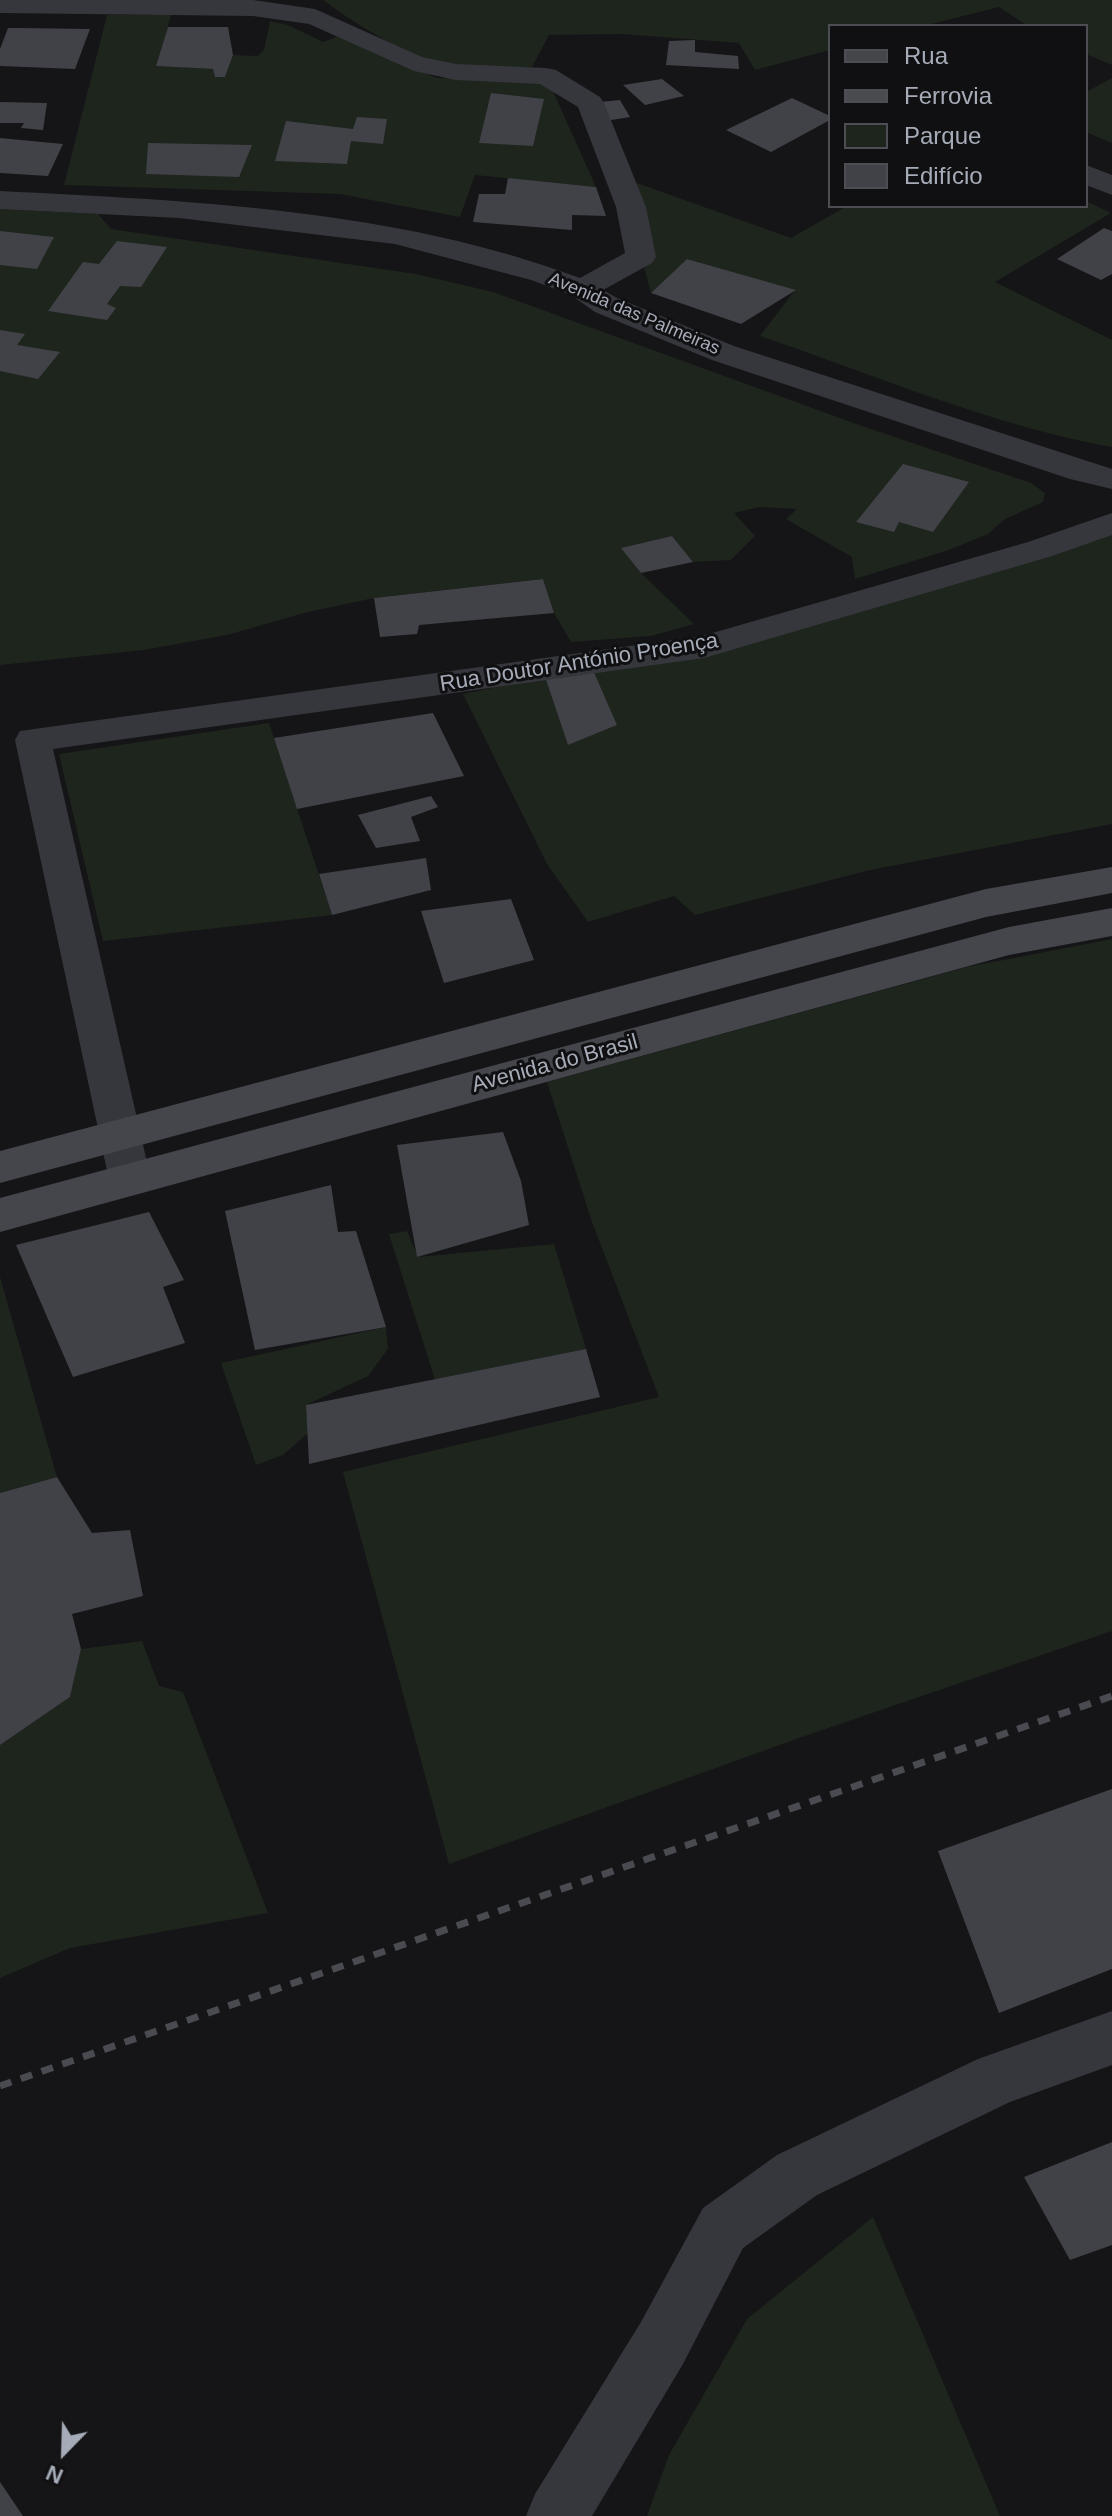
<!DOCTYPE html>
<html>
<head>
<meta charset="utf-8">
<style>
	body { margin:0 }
	#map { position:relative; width:1112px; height:2516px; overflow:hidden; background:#151517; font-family:Helvetica,sans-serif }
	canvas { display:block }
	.legend { position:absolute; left:828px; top:24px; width:260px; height:184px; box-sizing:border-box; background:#101012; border:2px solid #4c4e54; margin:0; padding:10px 14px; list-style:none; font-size:24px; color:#a6acb7 }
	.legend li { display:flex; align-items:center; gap:16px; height:40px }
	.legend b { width:40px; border:2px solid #4c4e54 }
	.north { position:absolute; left:24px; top:2412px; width:80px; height:80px; -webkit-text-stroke:6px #101012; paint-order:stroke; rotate:203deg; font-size:22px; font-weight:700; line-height:32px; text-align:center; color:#a6acb7 }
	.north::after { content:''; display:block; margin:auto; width:28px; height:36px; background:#a6acb7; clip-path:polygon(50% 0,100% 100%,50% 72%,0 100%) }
</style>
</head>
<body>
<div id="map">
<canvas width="1112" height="2516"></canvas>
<ul class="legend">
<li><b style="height:10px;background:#44464c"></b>Rua</li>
<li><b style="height:10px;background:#494b51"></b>Ferrovia</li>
<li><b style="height:22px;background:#1d251d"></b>Parque</li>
<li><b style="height:22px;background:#414247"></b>Edifício</li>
</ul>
<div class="north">N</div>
</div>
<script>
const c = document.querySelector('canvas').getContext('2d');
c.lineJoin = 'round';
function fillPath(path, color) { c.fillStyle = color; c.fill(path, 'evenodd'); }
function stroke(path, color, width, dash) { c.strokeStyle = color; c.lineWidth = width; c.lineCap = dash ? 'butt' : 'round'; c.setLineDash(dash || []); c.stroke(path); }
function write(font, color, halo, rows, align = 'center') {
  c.font = font + ' Helvetica,sans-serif'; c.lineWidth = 6; c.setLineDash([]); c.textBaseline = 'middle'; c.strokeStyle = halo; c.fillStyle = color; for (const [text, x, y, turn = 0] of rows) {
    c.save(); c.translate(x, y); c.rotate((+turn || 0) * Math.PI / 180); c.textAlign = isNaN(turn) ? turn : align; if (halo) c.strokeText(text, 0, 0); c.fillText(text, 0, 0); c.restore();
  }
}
fillPath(new Path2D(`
	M323,0H1112V65L1086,54V26H1028L999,7L923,26H830V50L755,70L739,43L622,34L549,35L532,67C501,67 469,68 438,62C404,55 351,21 323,0Z
	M107,15H171L157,66L213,69L215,77H225L233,55L258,56L264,50L270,21L288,25L323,42L339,36L437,78L536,81L552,89L596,187L475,175L460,217L340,194L64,185Z
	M1112,78V143L1086,132V92Z
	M620,177L791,238L847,206H1086V201L1111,213L995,282L1112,340V447C996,427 872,374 760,336L795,290L687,259L651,293Z
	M0,209L98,214L111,229L416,274L493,292L862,426L1031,483L1045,493L1043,502L1005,519L988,534L949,550L855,579L852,557L786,519L797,509L759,507L734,513L755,536L731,560L693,562L672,536L622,548L641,573L694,624L651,636L571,642L554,613L543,579L374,598L304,613L227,635L144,650L0,665Z
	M1112,522V824L870,870L695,915L674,896L588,922L547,864L463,694L545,677L568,745L617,725L593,670Z
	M269,723L332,915L103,941L59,754Z
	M1112,939V1631L799,1738L449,1864L343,1472L659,1397L592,1222L547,1082L967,967Z
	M407,1231L418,1257L554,1244L586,1349L436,1383L389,1234Z
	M0,1277L57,1477L0,1493Z
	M386,1327L388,1349L368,1376L306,1405L308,1433L283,1455L256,1465L221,1363Z
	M142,1641L159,1686L183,1692L268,1913L70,1948L0,1978V1745L70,1697L81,1649Z
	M873,2217L1000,2516H647L669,2455L747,2319Z`), '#1d251d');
fillPath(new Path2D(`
	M168,27H228L233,55L225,77H215L213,69L156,66Z
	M8,28H17L90,29L75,69L0,66V49Z
	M695,40V52L738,56L739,69L666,65L669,41Z
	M662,79L684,96L645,105L623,85Z
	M491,93L544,99L533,146L479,143Z
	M792,98L830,116V120L771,152L726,130Z
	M620,100L630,117L598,122L590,103Z
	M0,102L47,103L43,130L21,128L24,123H0Z
	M357,117L387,119L383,144L351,141L347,164L275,161L286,121L353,129Z
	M0,138L63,144L48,176L0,173Z
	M148,143L252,145L239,177L146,174Z
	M508,178L596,187L606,216L572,215V230L473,222L479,194H505Z
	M1104,228L1112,231V274L1101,280L1057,259Z
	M0,231L54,237L37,269L0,265Z
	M117,241L167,247L141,287L120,286L107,304L116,308L107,320L48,311L83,262L99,264Z
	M687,259L796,290L741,324L651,293Z
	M0,330L25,334L17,345L60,352L38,379L0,371Z
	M903,464L969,482L933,532L899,522L894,532L856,522Z
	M672,536L693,562L641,573L621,548Z
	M543,579L554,613L419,625L417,634L380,637L374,598Z
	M593,670L617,725L568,745L545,677Z
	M433,713L464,776L297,809L274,738Z
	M431,796L438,807L411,817L420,841L376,848L358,815Z
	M426,858L431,890L332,915L319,874Z
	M511,899L534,960L444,983L421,911Z
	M503,1132L521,1181L529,1225L417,1257L397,1145Z
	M331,1185L338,1232L356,1231L386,1327L255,1350L225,1211Z
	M149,1212L184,1280L163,1287L185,1343L73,1377L16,1245Z
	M586,1349L600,1397L309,1464L306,1405Z
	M57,1477L92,1533L130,1530L143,1596L72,1614L81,1649L70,1697L0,1745V1493Z
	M1112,1789V1969L999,2013L938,1851Z
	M1112,2142V2245L1070,2260L1024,2177Z
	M0,2482L23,2516H0Z`), '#414247');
fillPath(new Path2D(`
	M0,0H253L315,9L422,57L456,64L546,68L556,70L600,97L604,103L646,207L656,257L652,263L603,290L617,298L734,346L1112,469V489L1070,479L712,360L595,312L571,295L531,280L395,244L179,218L0,209V191C195,201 395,209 580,278L625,253L616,207L578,107L540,84L456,80L414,71L309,24L253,16L0,13Z
	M1086,165L1112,175V195L1086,185Z
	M1112,513V535L1052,556L704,658L53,749L151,1180L145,1192L130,1196L115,1192L109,1180L15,740L20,731L702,636L1028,542Z
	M1112,2011V2065L1010,2102L817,2195L743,2248L683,2364L592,2516H526L535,2494L641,2322L703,2208L777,2155L978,2059Z`), '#36373c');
fillPath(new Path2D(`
	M1112,867V893L986,917L0,1183V1151L986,889Z
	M1112,908V936L1009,955L0,1232V1198L1009,927Z`), '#44464c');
stroke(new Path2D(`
	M0,2086L1112,1696`), '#494b51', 7, [12, 10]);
write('18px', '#a6acb7', '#101012', [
	["Avenida das Palmeiras",634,314,23]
]);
write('22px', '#a6acb7', '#101012', [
	["Rua Doutor António Proença",579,663,-9],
	["Avenida do Brasil",555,1064,-15]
]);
</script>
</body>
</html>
